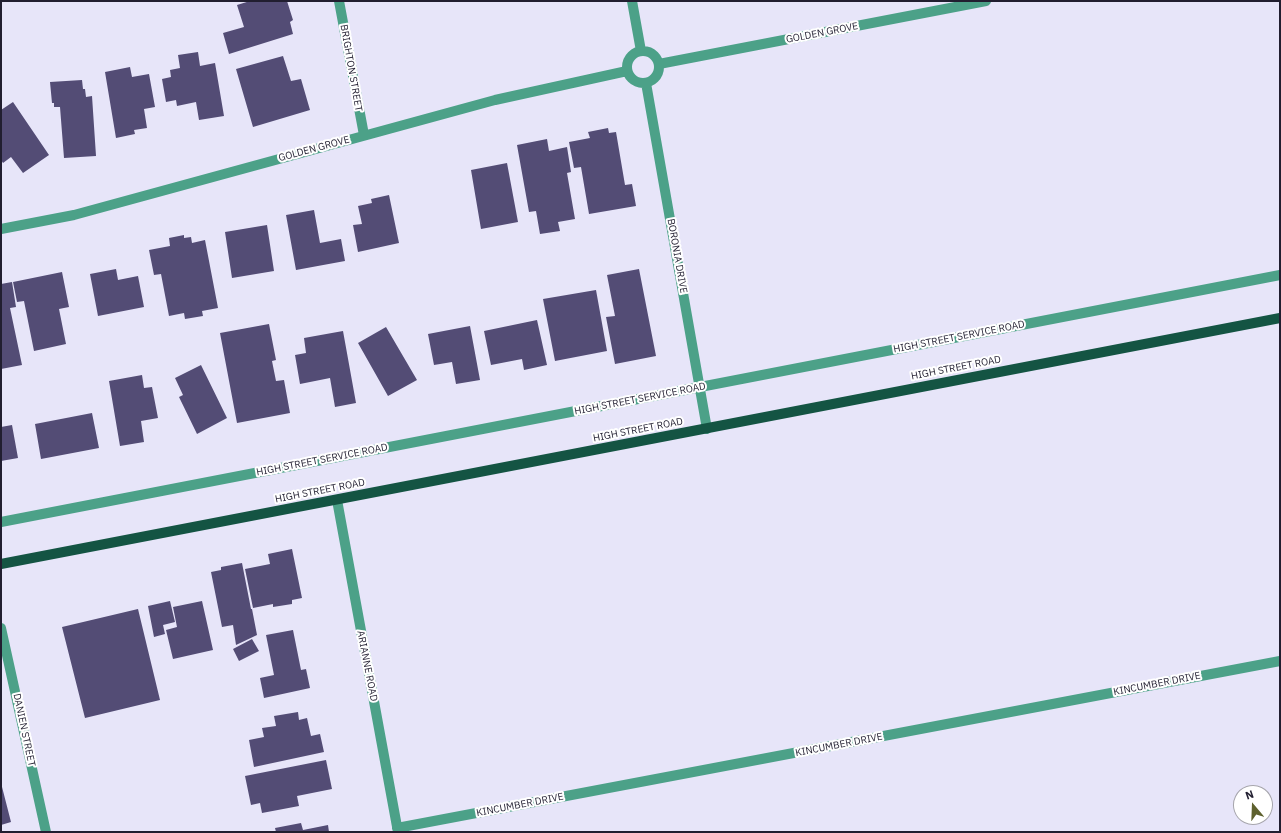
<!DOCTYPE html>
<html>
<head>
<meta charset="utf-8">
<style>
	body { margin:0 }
	#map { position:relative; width:1281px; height:833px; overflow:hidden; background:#e7e5f9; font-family:"IBM Plex Sans",sans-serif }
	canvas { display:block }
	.frame { position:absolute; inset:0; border:2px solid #211e30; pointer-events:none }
	.north { position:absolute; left:1233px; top:785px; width:40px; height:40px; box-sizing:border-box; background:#fff; border:1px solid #a6a5ac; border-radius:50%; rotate:341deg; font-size:11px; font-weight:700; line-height:16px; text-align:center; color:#211e30 }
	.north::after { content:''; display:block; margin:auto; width:14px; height:18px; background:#5e612e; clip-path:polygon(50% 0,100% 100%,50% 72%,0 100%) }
</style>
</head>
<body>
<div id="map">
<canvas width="1281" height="833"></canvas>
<div class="frame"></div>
<div class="north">N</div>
</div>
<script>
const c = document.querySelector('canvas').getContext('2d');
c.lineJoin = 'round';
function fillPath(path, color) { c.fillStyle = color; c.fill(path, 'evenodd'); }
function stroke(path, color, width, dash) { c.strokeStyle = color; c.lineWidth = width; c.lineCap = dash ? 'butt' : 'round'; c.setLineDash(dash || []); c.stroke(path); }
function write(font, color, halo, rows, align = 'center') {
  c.font = font + ' "IBM Plex Sans",sans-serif'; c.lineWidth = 4; c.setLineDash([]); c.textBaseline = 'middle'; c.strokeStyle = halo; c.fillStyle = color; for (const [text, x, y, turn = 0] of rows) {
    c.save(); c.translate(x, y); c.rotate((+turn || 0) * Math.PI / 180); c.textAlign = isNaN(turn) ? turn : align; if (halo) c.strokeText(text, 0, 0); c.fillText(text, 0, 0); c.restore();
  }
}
fillPath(new Path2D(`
	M250,1H287L293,20L290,22L293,34L229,54L223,33L244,27L237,5Z
	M198,52L200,66L215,63L224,116L199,120L196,102L177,106L176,100L166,102L162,79L171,77L170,70L180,68L178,55Z
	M283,56L291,81L301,79L310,110L253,127L236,69Z
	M130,67L132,77L149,74L155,107L144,109L147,128L134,130L135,134L116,138L105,72Z
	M82,80L83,89H85L86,97L92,96L96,156L64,158L60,107H54V103H52L50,82Z
	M13,102L49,155L23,173L11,157L3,163L1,160V110Z
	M608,128L609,133L616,132L625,185L632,184L636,206L589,214L581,167L574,168L569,142L590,138L588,132Z
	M547,139L549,151L567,147L571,172L567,173L575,219L558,222L560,231L540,234L536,211L529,212L517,145Z
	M507,163L518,222L481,229L471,170Z
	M389,195L399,243L358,252L353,225L362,224L358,206L372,203L371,199Z
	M314,210L320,243L341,239L345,261L296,270L286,215Z
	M267,225L274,271L232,278L225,232Z
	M184,235V238L191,237L192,243L205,240L218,308L202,311L203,316L185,319L184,313L169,316L161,274L154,275L149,250L170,246L169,238Z
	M116,269L118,280L138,276L144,307L98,316L90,274Z
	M639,269L656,356L615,364L606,317L615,316L607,275Z
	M62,272L69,307L59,309L66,344L34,351L24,301L17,302L13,282Z
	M12,282L16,307L10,308L22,365L1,369V284Z
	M596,290L607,351L555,361L543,299Z
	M537,320L547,365L524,370L522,359L491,365L484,331Z
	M269,324L276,360L272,361L276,381L284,380L290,413L237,423L220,333Z
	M470,326L480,380L456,384L452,362L434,365L428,334Z
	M386,327L417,380L388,396L358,343Z
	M343,331L356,403L335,407L330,378L300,384L295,355L306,353L304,338Z
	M201,365L227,418L197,434L179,397L183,395L175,378Z
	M142,375L144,388L152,387L158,418L141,421L144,442L120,446L109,381Z
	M92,413L99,448L41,459L35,424Z
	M12,425L18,458L1,461V427Z
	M292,549L302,598L292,600V604L273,607V604L253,608L245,569L270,564L268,554Z
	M242,563L251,609H252L257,635L236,645L233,625L222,627L211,572L221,570V567Z
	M170,601L175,622L163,625L165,634L154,637L148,606Z
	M202,601L213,650L173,659L166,630L177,627L173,607Z
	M138,609L160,700L85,718L62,627Z
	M293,630L301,670L306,669L310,688L264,698L260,678L274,675L266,635Z
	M252,639L259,651L239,661L233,649Z
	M298,712L299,720L307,718L311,736L320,734L324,752L254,767L249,740L264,737L262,728L276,726L274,716Z
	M326,760L332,789L297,796L299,806L262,813L260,803L251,805L245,776Z
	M1,783L11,822L1,825Z
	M301,823L303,830L328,825L329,832H276L275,828Z`), '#534c75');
stroke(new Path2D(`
	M339,1L364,135
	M632,1L641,51
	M627 67a16 16 0 1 1 32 0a16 16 0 1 1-32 0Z
	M659,64L986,1
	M646,83L707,429
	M1,229L74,215L495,100L627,71
	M337,500L398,832
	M1,522L1280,275
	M1,628L46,832
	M397,828L1280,661`), '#4ca188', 10);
stroke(new Path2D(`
	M1,564L1280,318`), '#145443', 10);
write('10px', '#211e30', '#fff', [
	["GOLDEN GROVE",822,33,-11],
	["BRIGHTON STREET",351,68,80],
	["GOLDEN GROVE",314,149,-15],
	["BORONIA DRIVE",677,256,80],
	["HIGH STREET SERVICE ROAD",959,337,-11],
	["HIGH STREET ROAD",956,368,-11],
	["HIGH STREET SERVICE ROAD",640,399,-11],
	["HIGH STREET ROAD",638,430,-11],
	["HIGH STREET SERVICE ROAD",322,460,-11],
	["HIGH STREET ROAD",320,491,-11],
	["ARIANNE ROAD",367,666,79],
	["KINCUMBER DRIVE",1157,684,-11],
	["DANIEN STREET",24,730,78],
	["KINCUMBER DRIVE",839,745,-11],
	["KINCUMBER DRIVE",520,805,-11]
]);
</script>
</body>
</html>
